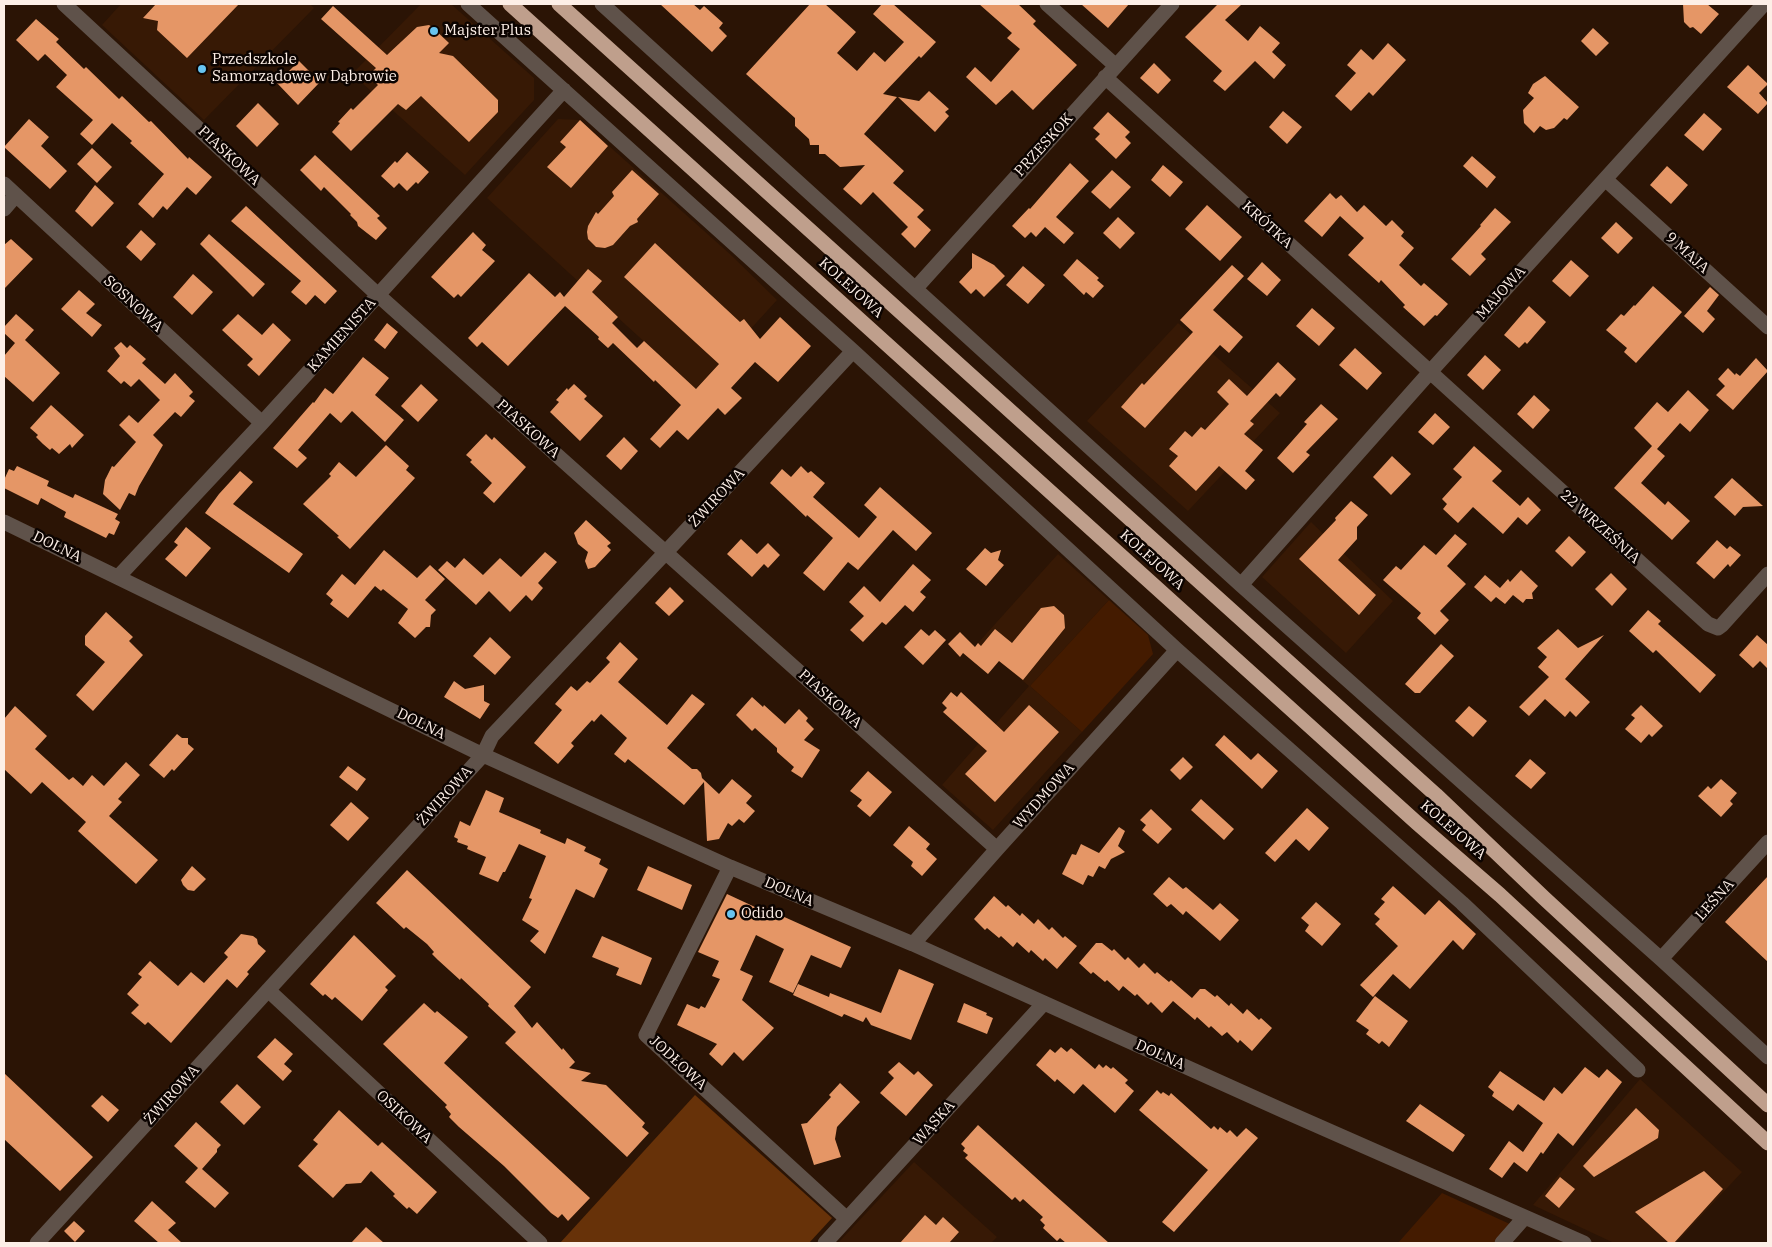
<!DOCTYPE html>
<html>
<head>
<meta charset="utf-8">
<style>
	body { margin:0 }
	#map { position:relative; width:1772px; height:1247px; overflow:hidden; background:#2b1405; font-family:"IBM Plex Serif",serif }
	canvas { display:block }
	.frame { position:absolute; inset:0; border:5px solid #fdefe7; pointer-events:none }
</style>
</head>
<body>
<div id="map">
<canvas width="1772" height="1247"></canvas>
<div class="frame"></div>
</div>
<script>
const c = document.querySelector('canvas').getContext('2d');
c.lineJoin = 'round';
function fillPath(path, color) { c.fillStyle = color; c.fill(path, 'evenodd'); }
function stroke(path, color, width, dash) { c.strokeStyle = color; c.lineWidth = width; c.lineCap = dash ? 'butt' : 'round'; c.setLineDash(dash || []); c.stroke(path); }
function write(font, color, halo, rows, align = 'center') {
  c.font = font + ' "IBM Plex Serif",serif'; c.lineWidth = 5; c.setLineDash([]); c.textBaseline = 'middle'; c.strokeStyle = halo; c.fillStyle = color; for (const [text, x, y, turn = 0] of rows) {
    c.save(); c.translate(x, y); c.rotate((+turn || 0) * Math.PI / 180); c.textAlign = isNaN(turn) ? turn : align; if (halo) c.strokeText(text, 0, 0); c.fillText(text, 0, 0); c.restore();
  }
}
fillPath(new Path2D(`
	M121,4H310L314,8L204,120L102,25Z
	M421,4H451L534,78V100L465,175L352,74Z
	M558,119L580,120L731,255L777,300L696,389L487,198Z
	M1178,323L1280,413L1188,511L1087,421Z
	M1311,522L1393,601L1346,653L1262,577Z
	M1058,554L1109,600L1030,686L1082,732L993,830L942,785L1029,686L978,643Z
	M1640,1079L1742,1172L1676,1243H1614L1533,1205Z
	M914,1162L997,1237L991,1243H838Z`), '#371905');
fillPath(new Path2D(`
	M1109,600L1148,635L1153,654L1082,732L1030,686Z
	M1442,1193L1512,1225L1495,1243H1398Z`), '#441b00');
fillPath(new Path2D(`
	M695,1095L832,1218L809,1243H560Z`), '#673209');
fillPath(new Path2D(`
	M156,4H239L187,58L157,30L158,21L143,18Z
	M660,4H693L700,10L704,6L723,23L719,28L727,36L712,52Z
	M810,4H825L856,32L837,53L857,71L874,52L885,62L904,42L873,14L882,4H893L936,42L921,58L919,56L883,94L897,97L864,134L904,171L893,183L924,210L917,217L931,230L915,248L901,234L908,227L873,192L861,205L843,189L865,165L840,167L825,154H819V145H810L809,139L795,126V118L746,74Z
	M979,4H1018L1036,21L1033,24L1038,29L1077,65L1033,110L1012,90L996,105L966,77L975,67L991,82L1020,49L1007,38L1012,33Z
	M1081,4H1129L1108,28Z
	M1218,4H1242L1225,20L1248,41L1260,26L1280,43L1272,52L1286,65L1274,79L1255,61L1225,91L1213,81L1222,71L1185,37Z
	M1683,4H1707L1719,14L1701,34L1693,27L1690,28L1684,22Z
	M333,6L387,55L417,27L429,25L432,27L449,43L439,53L453,56L498,100V112L469,142L421,96L406,110L398,104L351,151L332,132L340,123L338,122L351,108L353,110L378,85L368,76L376,68L321,19Z
	M36,19L59,39L56,42L84,69L86,67L119,99L122,96L149,122L151,121L188,159L189,157L212,177L196,195L187,187L167,210L163,206L153,218L138,204L164,174L130,143L132,141L112,123L92,145L80,134L93,120L56,87L67,75L45,54L38,61L16,40Z
	M1593,28L1609,43L1596,56L1581,41Z
	M1388,43L1406,60L1373,96L1369,92L1351,111L1335,96L1356,73L1347,65L1361,49L1373,60Z
	M299,61L320,82L298,105L277,83Z
	M1154,63L1171,80L1158,94L1140,78Z
	M1748,65L1768,84L1759,93L1768,103L1758,114L1727,87Z
	M1545,76L1579,107L1567,120L1564,118L1554,128L1546,130L1540,126L1534,133L1524,123L1523,110L1534,98L1528,93L1533,84Z
	M929,91L949,109L945,112L949,116L935,132L898,97L919,101Z
	M258,103L279,124L257,147L236,126Z
	M1283,111L1302,127L1287,144L1269,127Z
	M1108,112L1130,132L1125,137L1131,143L1116,159L1095,139L1100,134L1093,128Z
	M1704,113L1722,129L1703,151L1684,135Z
	M29,119L49,137L41,146L67,171L50,189L4,147Z
	M580,120L608,146L571,188L547,167L566,147L560,142Z
	M92,148L112,167L97,183L77,164Z
	M407,152L429,172L418,184L416,182L407,191L399,183L394,188L381,176L395,161L397,163Z
	M315,155L380,216L377,218L387,228L376,240L358,226L357,222L350,215L351,214L324,187L321,191L300,170Z
	M1472,156L1496,177L1487,188L1463,166Z
	M1070,163L1089,181L1056,217L1074,233L1064,244L1045,227L1036,237L1031,232L1025,238L1012,226L1029,208L1030,209Z
	M1163,165L1183,182L1170,197L1151,180Z
	M1667,166L1688,185L1671,204L1650,185Z
	M632,170L659,194L637,219L638,222L630,226L613,245L605,248L596,247L588,239L587,232L588,226L596,212L598,214L614,196L612,192Z
	M1112,170L1131,187L1110,209L1091,192Z
	M95,185L114,203L92,227L75,211Z
	M1330,193L1336,199L1341,195L1357,212L1364,205L1386,226L1392,220L1404,232L1401,236L1414,248L1399,265L1421,286L1424,283L1448,304L1437,316L1435,315L1424,326L1403,307L1405,305L1381,280L1379,283L1348,255L1364,238L1340,216L1322,237L1304,221Z
	M1207,205L1242,237L1220,261L1185,229Z
	M246,206L337,291L325,304L315,295L306,305L291,292L301,281L231,221Z
	M1495,208L1511,222L1481,254L1486,259L1470,276L1451,259L1481,226L1480,225Z
	M1118,217L1135,233L1120,249L1103,233Z
	M1616,222L1633,238L1618,254L1601,238Z
	M141,230L156,244L141,261L126,247Z
	M473,232L486,245L482,250L495,261L461,297L458,294L454,298L431,277Z
	M209,234L265,284L253,297L200,244Z
	M11,239L33,259L4,289V245Z
	M655,243L740,322L744,319L760,339L780,317L811,346L778,382L755,362L731,388L742,398L725,415L718,408L688,440L677,430L660,448L650,439L681,405L655,380L654,382L613,343L608,348L598,339L599,337L565,306L508,366L482,342L477,347L468,338L529,273L555,297L560,292L564,297L588,269L602,281L592,292L618,317L612,323L637,348L644,341L696,389L719,364L624,277Z
	M972,253L994,265L1005,276L984,297L976,289L971,294L959,282L972,268Z
	M1077,259L1099,278L1097,280L1104,286L1093,298L1086,292L1084,295L1063,275Z
	M1571,260L1589,276L1570,297L1552,281Z
	M1262,262L1281,280L1267,296L1247,279Z
	M1232,265L1244,276L1213,310L1243,337L1229,353L1220,345L1145,428L1121,407L1142,383L1144,385L1193,332L1180,320Z
	M1023,266L1045,285L1028,304L1006,285Z
	M193,274L213,292L192,315L173,297Z
	M1653,286L1682,312L1636,363L1624,352L1627,348L1606,330L1621,314L1624,316L1634,305L1635,306Z
	M1710,287L1719,295L1707,311L1715,319L1703,333L1684,316Z
	M79,290L95,304L86,313L102,325L92,337L61,309Z
	M1529,306L1546,322L1527,344L1525,342L1519,348L1504,335Z
	M1312,308L1335,328L1319,346L1296,326Z
	M16,314L34,330L25,340L60,373L33,402L4,376V356L15,343L4,333V327Z
	M238,314L262,335L273,323L291,340L259,376L247,365L253,359L222,330Z
	M387,323L398,332L385,349L374,340Z
	M121,342L127,348L130,345L146,359L142,363L165,384L175,373L193,392L189,396L195,401L181,417L175,412L153,435L163,445L139,486L135,496L129,493L120,510L103,494L105,480L112,466L114,467L136,442L119,425L129,415L138,423L160,400L139,379L131,387L124,381L121,384L107,371L120,356L114,348Z
	M1355,348L1382,373L1367,390L1339,365Z
	M1485,355L1501,370L1483,390L1467,375Z
	M363,357L389,378L375,395L404,420L385,442L352,411L341,423L330,413L298,450L307,458L297,468L273,448L313,402L314,403L325,388L333,394Z
	M1756,358L1768,371L1733,410L1716,395L1725,386L1718,379L1728,368L1735,375L1736,373L1740,376Z
	M1278,362L1296,379L1280,397L1276,393L1250,421L1254,424L1244,434L1263,450L1245,471L1255,480L1246,490L1219,466L1196,491L1169,466L1178,456L1169,449L1185,431L1192,437L1201,427L1205,430L1229,404L1217,392L1229,379L1247,396Z
	M421,384L438,400L418,422L401,406Z
	M574,384L587,396L584,399L603,416L580,441L550,412L559,402L556,400L567,388L568,390Z
	M1688,390L1709,410L1690,432L1680,423L1657,449L1665,456L1641,483L1665,505L1668,501L1690,521L1672,540L1614,488L1652,446L1634,428L1657,402L1668,412Z
	M1534,395L1550,410L1533,429L1517,414Z
	M1321,404L1338,419L1306,452L1310,455L1293,473L1277,458L1307,424L1304,422Z
	M51,405L84,435L72,448L70,444L59,454L52,448L50,450L43,444L36,437L38,435L30,428Z
	M1435,413L1450,427L1433,445L1418,432Z
	M486,434L492,440L494,437L526,467L494,503L483,493L492,483L470,462L472,460L466,455Z
	M624,437L638,451L621,470L606,456Z
	M386,445L409,466L406,470L415,478L350,549L337,537L339,536L303,504L331,476L329,474L339,462L356,477Z
	M1474,446L1502,471L1492,481L1520,506L1528,497L1541,510L1527,525L1518,517L1503,534L1473,507L1458,523L1443,509L1447,504L1442,499L1462,477L1453,469Z
	M1392,456L1411,474L1391,495L1373,477Z
	M17,466L49,481L47,486L73,498L75,494L118,514L115,519L120,522L114,535L109,533L106,538L64,517L66,512L41,498L38,505L4,488V480L9,469L14,471Z
	M801,466L808,473L811,471L825,483L813,497L859,538L877,517L864,505L880,487L932,533L916,551L893,530L858,570L848,562L824,591L803,573L833,538L807,515L806,517L770,483L782,469L791,477Z
	M240,471L253,482L233,504L303,554L289,573L205,513L219,494Z
	M1732,478L1741,486L1763,506L1743,507L1735,516L1714,497Z
	M1351,501L1368,515L1357,527V539L1338,560L1376,595L1359,615L1299,559L1336,520L1335,518Z
	M586,520L611,543L607,546L611,550L595,567L588,569L585,561L588,552L578,544L574,533Z
	M186,527L211,548L186,577L165,559L178,545L174,542Z
	M1455,534L1467,544L1447,566L1466,584L1440,611L1449,620L1435,635L1417,618L1421,613L1383,580L1396,566L1401,570L1424,545L1436,555Z
	M1569,536L1586,552L1572,567L1555,551Z
	M741,539L757,554L768,543L780,555L768,568L764,564L752,577L727,554Z
	M1717,540L1727,549L1730,546L1741,555L1730,567L1728,564L1714,579L1696,563Z
	M985,548L991,553L1001,550L998,560L1004,565L986,586L966,569Z
	M384,550L417,578L430,565L445,579L425,600L436,610L431,615L430,627H426L415,638L398,623L408,609L383,589L381,591L375,586L348,618L330,604L333,600L326,594L342,574L355,585Z
	M545,552L557,562L538,583L543,588L532,601L526,595L510,612L489,591L476,605L438,570L447,561L455,568L464,558L483,575L500,558L521,577Z
	M913,564L931,580L920,592L926,597L913,612L905,605L886,625L882,622L863,642L850,630L864,616L849,602L864,586L880,602Z
	M1521,570L1538,586L1532,593L1533,599H1526L1523,603L1513,595L1505,604L1496,597L1491,602L1474,587L1485,575L1500,588L1508,579L1510,582Z
	M1611,573L1627,589L1612,606L1595,589Z
	M670,587L684,601L669,616L655,603Z
	M1054,606L1064,615L1065,628L1023,680L999,661L988,674L963,653L960,657L948,644L960,632L975,647L978,643L981,646L995,629L1012,643L1041,608Z
	M1648,610L1661,621L1658,624L1716,675L1700,693L1656,650L1653,653L1629,631Z
	M106,612L133,637L129,641L143,655L93,711L76,695L105,662L85,645V636Z
	M921,629L929,636L935,630L946,640L923,665L904,647Z
	M1558,629L1578,648L1604,635L1565,679L1590,702L1576,717L1570,711L1565,717L1545,699L1529,716L1519,707L1549,677L1538,667L1547,657L1537,648Z
	M1757,635L1768,645V669L1760,661L1753,668L1739,655Z
	M490,637L511,657L495,675L473,656Z
	M620,642L638,659L618,682L667,725L692,694L705,704L667,748L692,769H697L701,773L702,778L719,794L732,779L752,796L746,803L755,811L744,823L739,819L732,826L728,823L719,839L707,841L704,782L684,805L628,759L625,763L614,754L627,738L601,714L594,722L592,720L571,743L574,746L558,764L534,743L562,710L555,704L571,686L577,691L587,681L590,683L610,662L606,658Z
	M1441,644L1454,656L1420,693H1415L1405,684Z
	M454,681L465,689L484,685V701L490,704L480,719L444,697Z
	M951,692L957,697L961,692L1004,732L1029,705L1059,732L995,802L965,774L987,751L943,712L947,708L942,703Z
	M752,697L763,707L764,705L785,724L799,709L808,718L806,721L814,729L804,740L820,750L802,778L791,771L794,767L777,752V748L755,728L752,731L736,715Z
	M1641,705L1663,726L1652,737L1649,734L1641,743L1625,729L1635,718L1631,715Z
	M15,706L47,736L35,749L69,780L73,777L83,786L92,775L104,786L126,762L140,775L118,799L122,802L109,816L158,860L136,884L78,831L86,822L42,782L31,794L4,769V719Z
	M1469,706L1487,721L1473,737L1455,721Z
	M177,734L182,738H188V744L194,749L174,771L172,769L164,778L149,765Z
	M1224,735L1251,760L1258,753L1278,771L1262,789L1215,745Z
	M1183,757L1193,767L1180,780L1170,770Z
	M1530,759L1546,773L1531,789L1515,776Z
	M348,766L366,779L357,791L339,777Z
	M868,771L892,792L870,817L857,806L862,800L850,791Z
	M1721,779L1737,793L1730,801L1733,804L1721,817L1698,796L1708,786L1711,789Z
	M486,790L504,798L499,812L541,830L540,833L565,844L567,838L586,847L584,851L601,859L599,864L608,869L594,898L576,889L545,954L530,941L539,931L522,920L532,899L529,898L546,856L519,844L505,872H503L498,882L479,874L486,857L467,849L468,846L457,842L458,839L454,837L460,821L470,826Z
	M1201,799L1234,829L1224,840L1191,810Z
	M351,802L369,818L348,841L330,825Z
	M1307,808L1329,828L1309,851L1296,839L1275,862L1265,853Z
	M1151,809L1172,829L1158,844L1142,830L1146,825L1140,820Z
	M909,826L930,844L926,849L937,859L922,876L911,866L913,862L893,845Z
	M1119,827L1125,831L1118,846L1125,852L1111,859L1105,869L1099,866L1093,877L1088,875L1083,885L1062,874L1072,854L1076,855L1081,844L1099,853Z
	M192,866L206,879L194,891L188,890L183,885L181,880Z
	M648,866L692,885L682,910L637,890Z
	M407,870L531,987L514,1006L532,1028L537,1022L562,1050L563,1048L575,1062L569,1068L591,1073L581,1081L606,1085L645,1123L642,1127L649,1133L627,1157L505,1043L516,1032L488,1006L489,1004L461,978L460,980L438,960L432,954L434,952L427,944L406,927L404,929L376,903Z
	M1768,876V962L1725,922Z
	M1169,877L1183,889L1186,887L1213,910L1220,903L1239,920L1220,941L1186,911L1183,915L1171,904L1167,907L1153,894Z
	M1393,886L1425,915L1439,900L1476,934L1463,950L1453,940L1410,989L1393,974L1373,997L1360,985L1398,946L1375,924L1380,919L1374,914L1385,902L1381,899Z
	M727,894L770,914L771,911L851,947L841,968L811,955L793,993L769,982L784,949L756,935L740,970L753,976L742,1000L774,1028L743,1061L734,1052L722,1066L709,1054L717,1044L677,1025L687,1004L699,1009L701,1006L705,1008L720,979L712,976L719,961L698,952Z
	M994,896L1006,907L1008,905L1020,916L1022,913L1034,924L1038,919L1049,930L1052,927L1063,938L1065,936L1077,946L1057,969L1045,958L1043,961L1031,950L1029,953L1017,942L1013,947L1001,936L999,938L987,928L985,930L974,919Z
	M1316,902L1341,924L1322,946L1305,931L1309,925L1301,918Z
	M241,934L253,936L257,939L258,944L266,951L247,972L249,974L237,988L227,979L171,1043L148,1022L145,1025L131,1013L139,1005L127,994L142,977L138,974L150,961L178,986L191,972L204,983L228,957L224,953Z
	M354,935L396,976L385,987L388,990L362,1021L335,997L332,1000L325,994L323,996L310,984Z
	M602,936L652,958L641,985L616,975L619,968L592,957Z
	M1096,943H1102L1112,951L1114,949L1125,960L1128,957L1139,968L1144,963L1155,974L1157,972L1169,982L1171,980L1192,998L1200,989H1205L1215,997L1217,995L1229,1006L1231,1003L1243,1014L1247,1009L1259,1020L1261,1018L1272,1028L1252,1051L1240,1040L1238,1043L1227,1032L1222,1036L1211,1026L1209,1028L1197,1017L1195,1020L1173,1001L1162,1013L1151,1002L1148,1005L1137,994L1135,996L1123,986L1119,991L1107,980L1105,982L1093,972L1091,974L1079,963Z
	M899,969L934,984L911,1040L871,1025L866,1017L863,1022L844,1014L842,1017L793,995L798,984L829,997L830,993L881,1013Z
	M1375,996L1408,1021L1389,1047L1382,1041L1379,1044L1366,1034L1369,1030L1356,1021Z
	M424,1003L435,1013L437,1011L468,1037L444,1063L590,1198L568,1221L562,1214L558,1218L551,1213L504,1166L459,1127L449,1117L451,1114L445,1107L447,1105L383,1044Z
	M964,1003L987,1013L986,1015L993,1018L987,1034L957,1022Z
	M275,1038L293,1054L284,1064L292,1071L283,1081L257,1057Z
	M1061,1047L1067,1052L1071,1048L1095,1069L1099,1064L1103,1068L1106,1065L1111,1069L1113,1067L1128,1080L1125,1083L1134,1091L1115,1113L1083,1084L1074,1094L1057,1079L1055,1082L1036,1065L1050,1049L1055,1053Z
	M899,1062L914,1075L918,1071L933,1085L906,1116L880,1093L894,1078L888,1072Z
	M1585,1067L1599,1078L1607,1069L1622,1082L1573,1146L1558,1133L1543,1154L1541,1152L1527,1172L1514,1162L1502,1178L1489,1169L1509,1141L1523,1152L1543,1123L1518,1104L1513,1111L1492,1096L1494,1092L1488,1087L1500,1071L1544,1101L1554,1087L1562,1094Z
	M4,1073L93,1157L60,1191L4,1139Z
	M840,1083L860,1102L837,1127L835,1139L841,1157L814,1165L801,1124L807,1123L831,1097L829,1095Z
	M237,1084L261,1107L244,1125L220,1102Z
	M1157,1090L1161,1094L1163,1092L1169,1096L1171,1093L1211,1129L1214,1126L1218,1130L1220,1127L1227,1133L1230,1130L1237,1137L1246,1128L1258,1138L1174,1232L1162,1222L1208,1170L1139,1110Z
	M102,1095L119,1110L108,1122L91,1106Z
	M1420,1104L1465,1135L1453,1152L1406,1121Z
	M1636,1108L1659,1130L1658,1138L1594,1177L1583,1166Z
	M339,1110L378,1146L382,1142L437,1192L417,1214L409,1207L407,1209L393,1196L395,1194L371,1171L361,1183L346,1184L333,1198L298,1166L318,1144L313,1140Z
	M196,1122L221,1145L217,1149V1152L202,1169L229,1193L215,1208L185,1182L198,1168L174,1146Z
	M978,1125L1055,1195L1109,1243H1066L1060,1238L1057,1241L1043,1228L1045,1225L1040,1220L1043,1217L1023,1199L1020,1202L1015,1197L1012,1200L965,1158L968,1155L963,1151L965,1148L961,1144Z
	M1704,1171L1723,1189L1674,1243H1669L1635,1212Z
	M1560,1177L1575,1189L1559,1208L1545,1196Z
	M152,1201L176,1223L168,1230L182,1243H159L134,1221Z
	M925,1215L936,1225L943,1217L959,1232L949,1243H900Z
	M74,1221L85,1231L75,1242L64,1231Z
	M366,1227L384,1243H351Z`), '#e59666');
stroke(new Path2D(`
	M64,4L378,295L997,849
	M468,4L853,351L1177,650L1462,903L1638,1070
	M602,4L1241,585L1661,959L1768,1057
	M1047,4L1116,66
	M1105,77L1708,624L1718,628L1722,625L1768,574
	M1605,179L1768,327
	M4,184L262,423
	M4,209L16,195
	M916,288L1172,4
	M4,522L483,755L730,867L913,944L1284,1111L1584,1243
	M118,577L262,423L564,90
	M1241,585L1430,372L1764,4
	M730,867L646,1035L847,1219
	M913,944L997,849L1177,650
	M1661,959L1768,842
	M268,990L540,1243
	M37,1243L483,755L492,736L666,552L853,351
	M825,1243L1044,1003
	M1502,1243L1524,1218`), '#5f524a', 15);
stroke(new Path2D(`
	M510,4L1417,823L1500,895L1768,1143
	M559,4L1436,795L1544,898L1768,1105`), '#bf9f8c', 15);
for (const [x, y, r, color] of [
	[434,31,5,"#68c4f0"],
	[202,69,5,"#68c4f0"],
	[731,914,5,"#68c4f0"]
]) { const dot = new Path2D(); dot.arc(x, y, r, 0, 2 * Math.PI); c.fillStyle = color; c.fill(dot); stroke(dot, '#0c0401', 2); }
write('15px', '#fdefe7', '#0c0401', [
	["Majster Plus",444,31],
	["Przedszkole",212,60],
	["Samorządowe w Dąbrowie",212,77],
	["Odido",741,914]
], 'left');
write('15px', '#fdefe7', '#0c0401', [
	["PRZESKOK",1044,145,-48],
	["PIASKOWA",229,156,43],
	["KRÓTKA",1267,225,42],
	["9 MAJA",1687,253,42],
	["KOLEJOWA",851,288,42],
	["MAJOWA",1501,293,-48],
	["SOSNOWA",133,304,43],
	["KAMIENISTA",342,335,-48],
	["PIASKOWA",528,429,42],
	["ŻWIROWA",717,498,-47],
	["22 WRZEŚNIA",1600,527,42],
	["DOLNA",57,547,26],
	["KOLEJOWA",1152,560,42],
	["PIASKOWA",830,699,42],
	["DOLNA",421,724,26],
	["ŻWIROWA",445,796,-48],
	["WYDMOWA",1044,796,-48],
	["KOLEJOWA",1453,830,41],
	["DOLNA",789,892,23],
	["LEŚNA",1715,900,-48],
	["DOLNA",1160,1055,24],
	["JODŁOWA",678,1063,43],
	["ŻWIROWA",172,1095,-48],
	["OSIKOWA",404,1117,43],
	["WĄSKA",934,1123,-48]
]);
</script>
</body>
</html>
